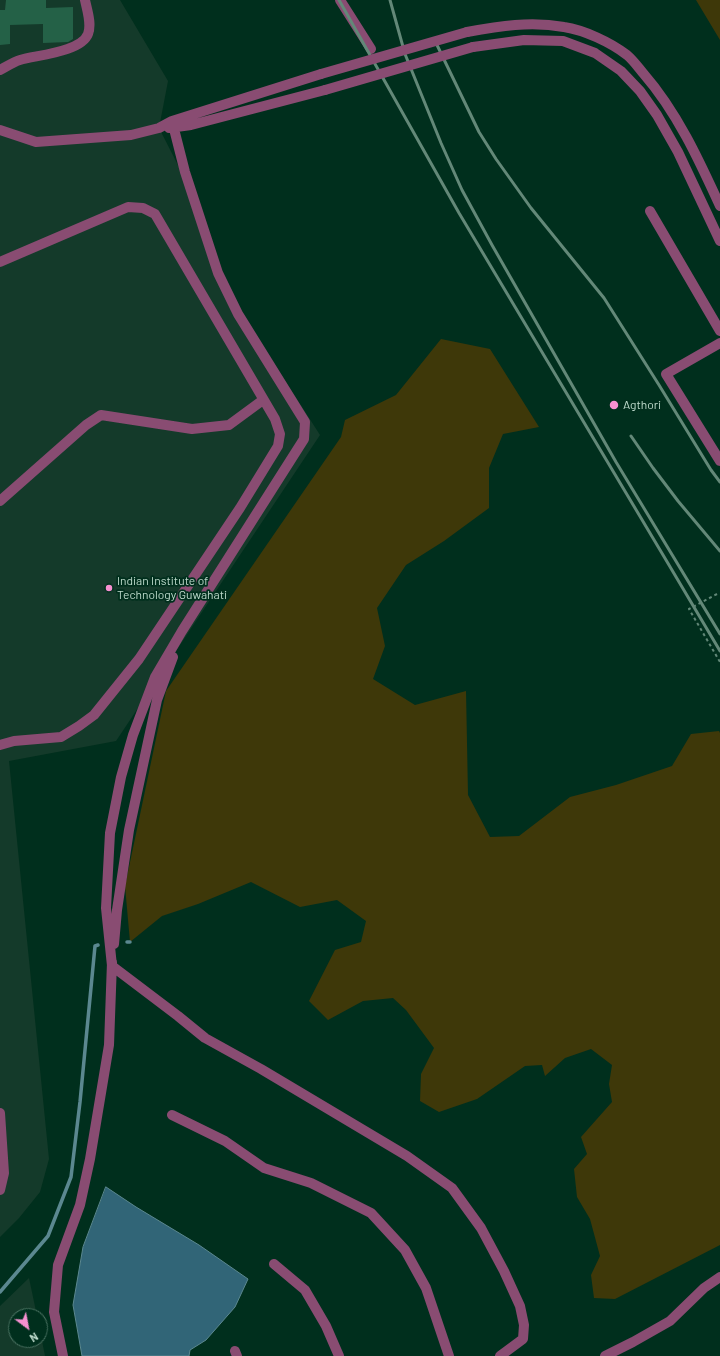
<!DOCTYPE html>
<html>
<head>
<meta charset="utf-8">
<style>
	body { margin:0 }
	#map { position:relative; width:720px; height:1356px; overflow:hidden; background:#002f1d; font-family:Barlow,sans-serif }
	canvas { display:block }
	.north { position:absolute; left:8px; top:1308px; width:40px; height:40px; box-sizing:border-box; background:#002f1d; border:1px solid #4c7363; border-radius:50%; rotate:148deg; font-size:11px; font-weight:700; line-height:16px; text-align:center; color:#bddacb }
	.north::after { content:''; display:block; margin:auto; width:14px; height:18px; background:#f690d0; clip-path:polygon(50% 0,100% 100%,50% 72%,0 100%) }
</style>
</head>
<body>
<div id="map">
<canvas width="720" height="1356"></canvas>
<div class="north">N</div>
</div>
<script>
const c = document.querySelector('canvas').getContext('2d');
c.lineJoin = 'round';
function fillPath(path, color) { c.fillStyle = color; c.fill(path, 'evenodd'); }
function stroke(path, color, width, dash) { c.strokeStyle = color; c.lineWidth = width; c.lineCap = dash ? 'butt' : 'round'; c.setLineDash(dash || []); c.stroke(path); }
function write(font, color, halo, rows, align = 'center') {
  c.font = font + ' Barlow,sans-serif'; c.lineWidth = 3.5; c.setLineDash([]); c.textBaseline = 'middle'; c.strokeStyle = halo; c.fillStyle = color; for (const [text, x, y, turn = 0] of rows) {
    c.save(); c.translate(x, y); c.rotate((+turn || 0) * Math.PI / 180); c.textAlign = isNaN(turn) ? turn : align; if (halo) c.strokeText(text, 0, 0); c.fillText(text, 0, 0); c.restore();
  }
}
fillPath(new Path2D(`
	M0,0H120L168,81L159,128L183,175L234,301L320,435L116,741L9,761L49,1159L40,1192L19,1218L0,1237Z
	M29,1278L37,1316H16V1340H40V1331L45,1356H0V1306Z`), '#143a2a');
fillPath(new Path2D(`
	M696,0H720V40Z
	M441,339L490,349L539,427L503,434L489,468V508L444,541L406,565L377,608L385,646L373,679L415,705L466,691L468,795L490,837L519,836L570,797L616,785L672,766L691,734L719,731L720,733V1245L615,1299L594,1298L591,1275L600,1256L590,1219L577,1197L574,1169L587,1154L581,1137L612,1102L609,1084L612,1065L591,1049L565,1058L545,1076L542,1065L525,1066L477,1099L439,1112L420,1101L421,1074L434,1048L406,1010L393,998L363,1001L328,1020L309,1001L335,950L361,942L366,921L337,900L300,907L251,882L198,904L162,916L130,942L125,886L166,691L341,437L345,420L396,395Z`), '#3e3809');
const water = new Path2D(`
	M106,1187L136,1207L199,1245L248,1279L235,1307L206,1340L190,1350L189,1356H82L73,1305L83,1247Z`);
fillPath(water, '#316577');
stroke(water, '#5b8890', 1);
stroke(new Path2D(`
	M127,942H130
	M0,1292L48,1236L71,1177L80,1102L95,946L98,945`), '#5b8890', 3.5);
fillPath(new Path2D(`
	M6,0H46V8L73,7V39L68,42L43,43V24L10,25V44L0,45V10H5Z`), '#246147');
stroke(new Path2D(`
	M717,594L689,609L720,662`), '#618777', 2, [3, 3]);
stroke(new Path2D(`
	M340,0L371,49
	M467,32C499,26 531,21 564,27C584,30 610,42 627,55C633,60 638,67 643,73C677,112 699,160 720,206
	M473,47L524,40L563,41L595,53L621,71L640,91L657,115L678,152L720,241
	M0,70C6,67 13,62 20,60C37,55 81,52 88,34C92,24 87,10 85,0
	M172,121L185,172L218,273L238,314L305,422L304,439L182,631L155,677L133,735L121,777L110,833L106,908L112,966L178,1016L205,1038L261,1069L407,1156L452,1188L481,1228L504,1271L520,1306L524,1325L523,1339L500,1356
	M169,128L191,125L325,90
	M0,130L36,142L131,135L159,128L172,121L321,74
	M650,211L720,331
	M0,262L128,207L143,208L155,214L275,419L280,434L278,446L240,508L139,659L94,715L79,726L61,737L14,741L0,745
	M720,343L666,374L720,461
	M0,501L86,425L101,415L192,429L229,425L263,400
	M114,944L117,910L129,830L157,700L173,657
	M0,1113L4,1173L0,1190
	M172,1115L225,1141L264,1168L311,1183L371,1213L405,1250L426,1288L449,1356
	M274,1264L305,1290L326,1326L339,1356
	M235,1351L237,1356
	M63,1356L54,1312L58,1265L80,1205L90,1159L109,1045L112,962
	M605,1356L633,1342L670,1321L704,1288L720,1277`), '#894c72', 10);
stroke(new Path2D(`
	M339,0L459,213L669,565
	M390,0L405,54L441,143L462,190L492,245L616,462L720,634
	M437,45L479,132L496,159L531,208L604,298L659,385L711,470L720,482
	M631,436L653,468L678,501L720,551
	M666,560L720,651`), '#638878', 3);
stroke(new Path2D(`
	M321,74L467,32
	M325,90L473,47`), '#894c72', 10);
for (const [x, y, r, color] of [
	[614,405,5,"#f690d0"],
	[109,588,4,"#f690d0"]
]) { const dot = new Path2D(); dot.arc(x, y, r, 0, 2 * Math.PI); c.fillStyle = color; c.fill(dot); stroke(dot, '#002f1d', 1.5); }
write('12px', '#bddacb', '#002f1d', [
	["Agthori",623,405],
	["Indian Institute of",117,581],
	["Technology Guwahati",117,595]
], 'left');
</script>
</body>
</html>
